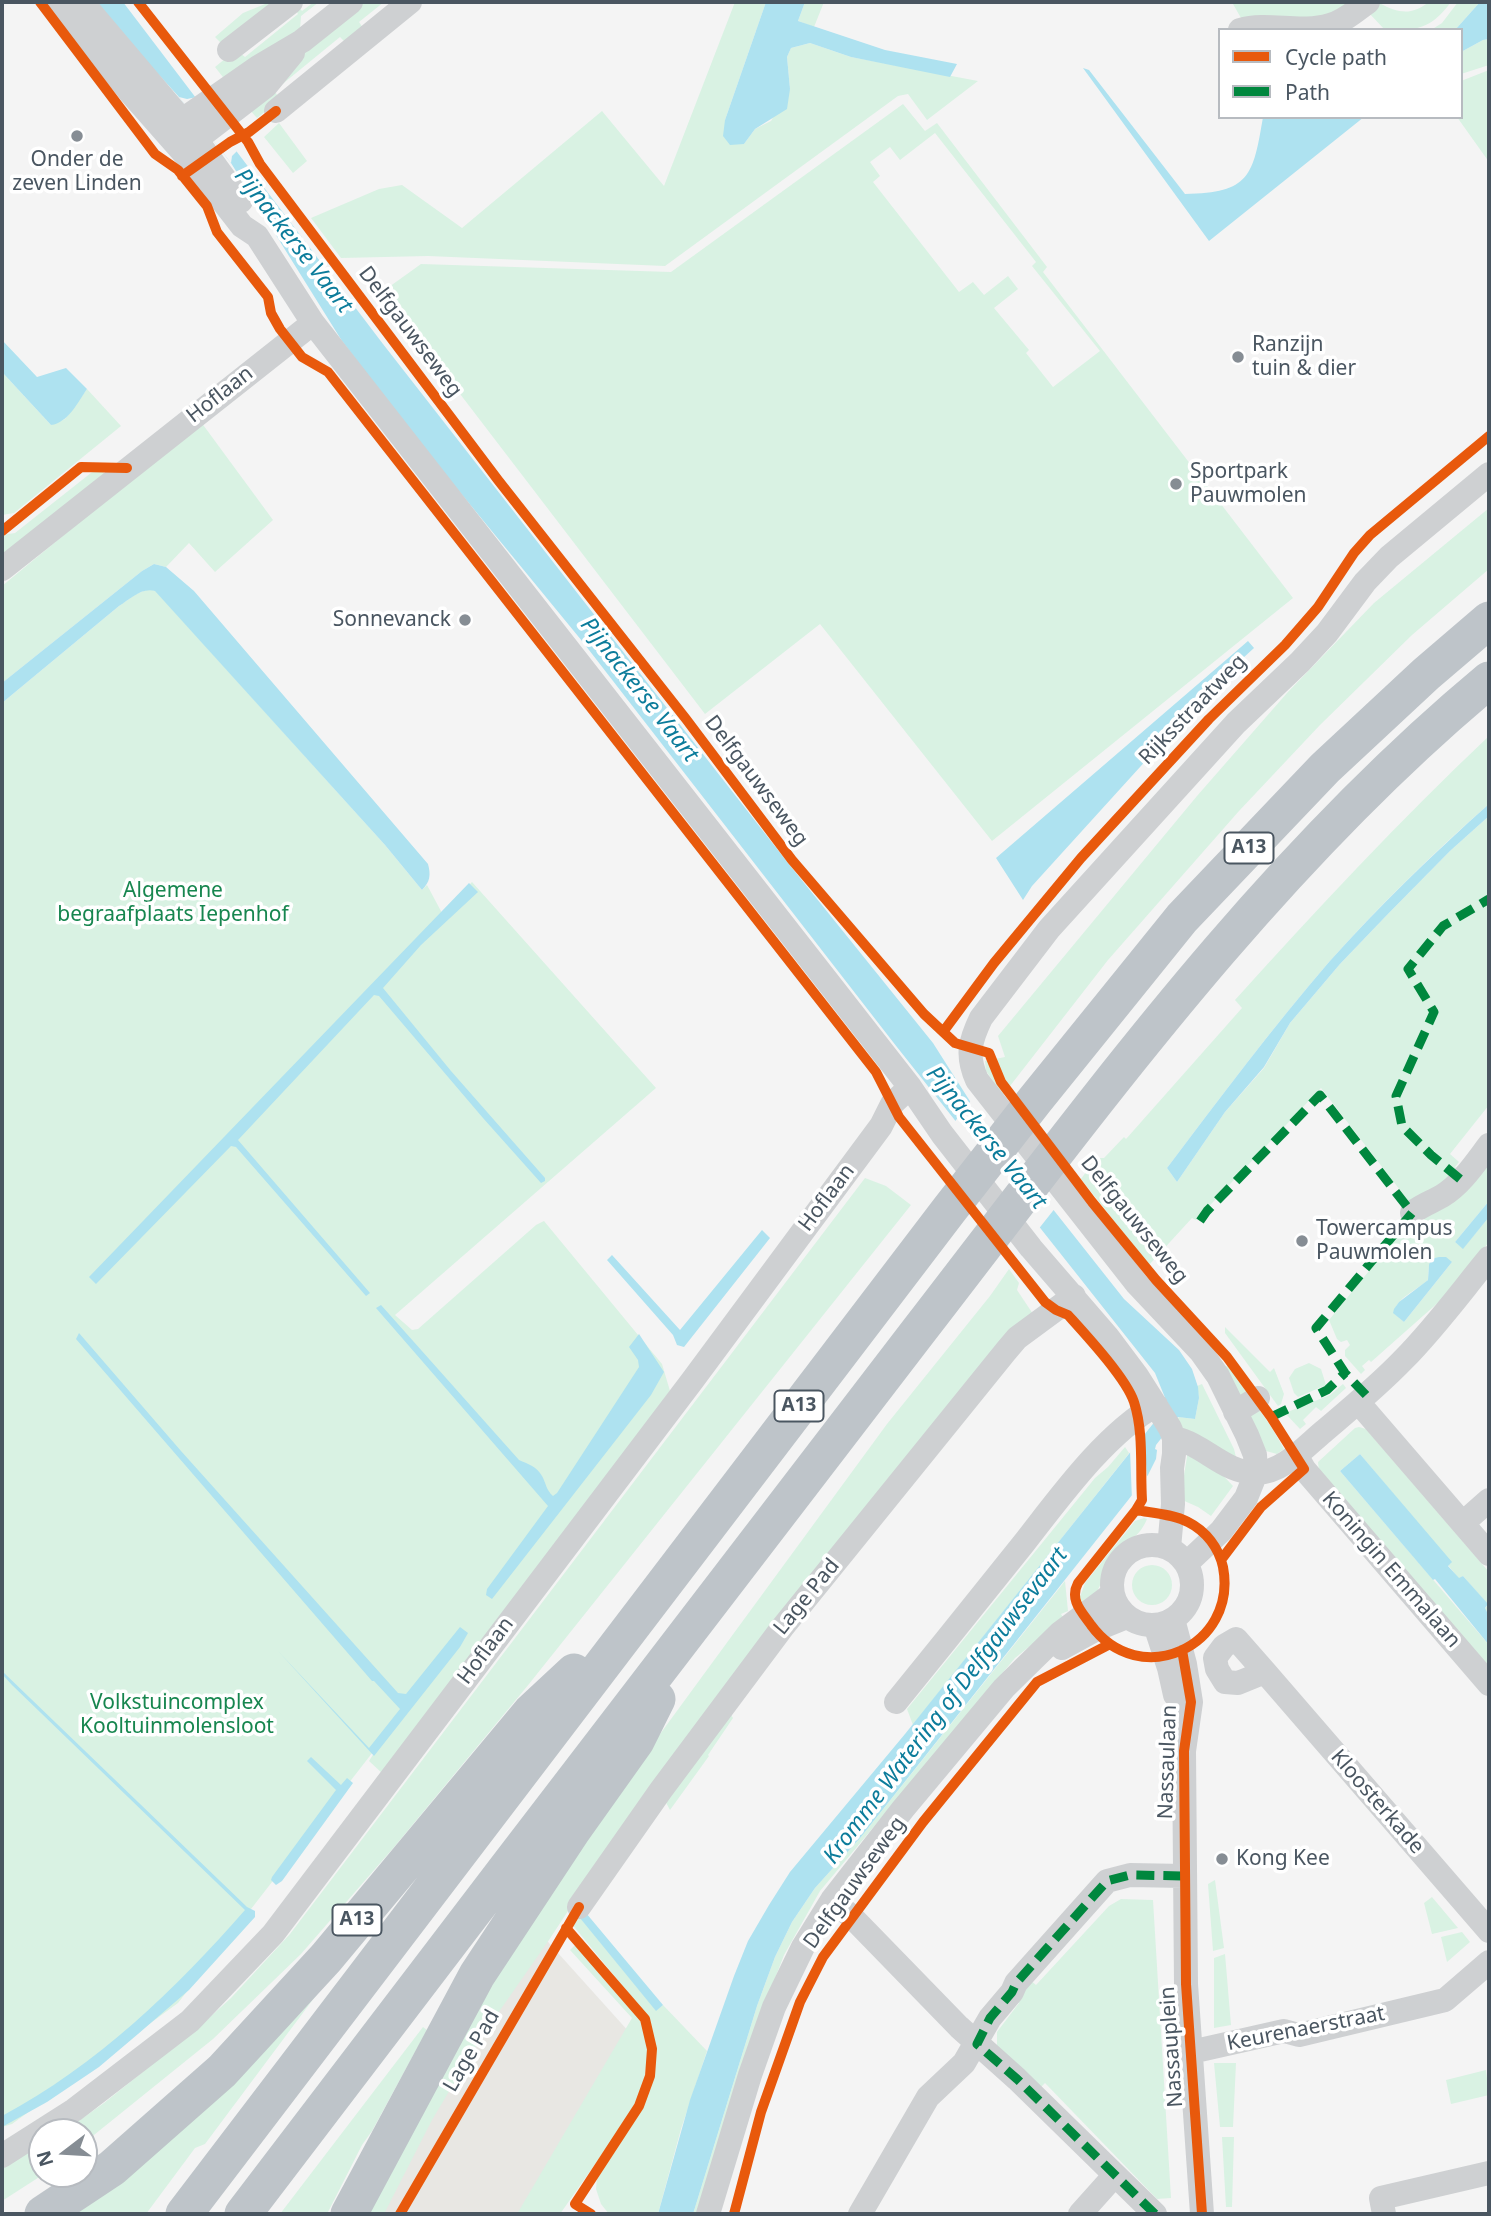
<!DOCTYPE html>
<html>
<head>
<meta charset="utf-8">
<style>
	body { margin:0 }
	#map { position:relative; width:1491px; height:2216px; overflow:hidden; background:#f4f4f4; font-family:"Noto Sans",sans-serif }
	canvas { display:block }
	.frame { position:absolute; inset:0; border:4px solid #4a5661; pointer-events:none }
	.legend { position:absolute; left:1218px; top:28px; width:245px; height:91px; box-sizing:border-box; background:#fff; border:2px solid #b7bbc0; margin:0; padding:9px 12px; list-style:none; font-size:21px; color:#4a5661 }
	.legend li { display:flex; align-items:center; gap:14px; height:35px }
	.legend b { width:35px; border:2px solid #b7bbc0 }
	.north { position:absolute; left:28px; top:2118px; width:70px; height:70px; box-sizing:border-box; background:#fff; border:2px solid #b7bbc0; border-radius:50%; rotate:253deg; font-size:19px; font-weight:700; line-height:28px; text-align:center; color:#4a5661 }
	.north::after { content:''; display:block; margin:auto; width:24px; height:32px; background:#868d94; clip-path:polygon(50% 0,100% 100%,50% 72%,0 100%) }
</style>
</head>
<body>
<div id="map">
<canvas width="1491" height="2216"></canvas>
<div class="frame"></div>
<ul class="legend">
<li><b style="height:9px;background:#e8590c"></b>Cycle path</li>
<li><b style="height:9px;background:#00873e"></b>Path</li>
</ul>
<div class="north">N</div>
</div>
<script>
const c = document.querySelector('canvas').getContext('2d');
c.lineJoin = 'round';
function fillPath(path, color) { c.fillStyle = color; c.fill(path, 'evenodd'); }
function stroke(path, color, width, dash) { c.strokeStyle = color; c.lineWidth = width; c.lineCap = dash ? 'butt' : 'round'; c.setLineDash(dash || []); c.stroke(path); }
function write(font, color, halo, rows, align = 'center') {
  c.font = font + ' "Noto Sans",sans-serif'; c.lineWidth = 7; c.setLineDash([]); c.textBaseline = 'middle'; c.strokeStyle = halo; c.fillStyle = color; for (const [text, x, y, turn = 0] of rows) {
    c.save(); c.translate(x, y); c.rotate((+turn || 0) * Math.PI / 180); c.textAlign = isNaN(turn) ? turn : align; if (halo) c.strokeText(text, 0, 0); c.fillText(text, 0, 0); c.restore();
  }
}
fillPath(new Path2D(`
	M540,1933L630,2033L531,2214H378L397,2169Z`), '#e8e7e3');
fillPath(new Path2D(`
	M270,2H272L221,43L215,37L243,13Z
	M314,2H319L301,16L300,29L226,81L215,67L231,54L240,53L245,57L298,14L295,9L298,6L302,11Z
	M363,2H384L359,22L363,28L345,42L340,37L274,91L278,96L272,106L257,118L249,109L312,43Z
	M735,2H766L725,120L744,144L755,129L771,121L790,89L787,57L791,48L810,43L851,57L978,81L927,120L908,94L898,96L665,266L428,256L341,258L311,218L379,189L402,185L462,228L602,111L664,186Z
	M805,2H824L814,27L798,21Z
	M1236,2H1346L1351,7L1333,18H1241L1233,4Z
	M1429,2H1451C1430,30 1417,30 1385,30L1368,12L1379,3C1398,13 1411,16 1429,2Z
	M1458,2H1480L1455,30H1431L1442,23Z
	M1489,39V65L1461,74V52L1483,40Z
	M1489,70V162L1457,117H1461V81Z
	M903,104L925,131L937,123L1047,267L1043,272L1293,598L992,841L820,624L705,714L382,292L421,264L671,272ZM935,133L1036,262L1032,266L1100,351L1053,387L1026,353L1029,350L994,308L1018,289L1008,276L984,295L973,282L959,292L873,182L880,176L870,162L890,147L900,160Z
	M279,123L307,161L293,173L264,137Z
	M2,372L51,425L65,419L87,389L121,426L14,513L2,515Z
	M201,422L273,520L215,572L189,543L166,567L154,564L142,571L2,683V586Z
	M101,465L105,476L2,560V535L15,533Z
	M1489,508V569L1412,635L1320,725L1239,811L1108,960L1003,1095L986,1071L985,1061L1005,1057L998,1036L1197,796L1287,693L1374,603Z
	M149,589L156,591L165,601L385,845L422,890L427,885L442,913L472,882L656,1088L395,1315L412,1330L418,1329L536,1225L544,1221L662,1364L670,1391L383,1774L369,1761L383,1739L178,2003L12,2124L2,2127V703L119,606L136,594Z
	M1489,736V804C1433,853 1379,906 1329,962C1272,1028 1220,1098 1167,1168L1177,1182L1225,1112L1264,1068L1290,1023L1340,964L1386,916L1450,851L1489,816V1105L1450,1154L1459,1162L1455,1167L1470,1179L1489,1156V1201L1455,1242L1463,1248L1489,1217V1242L1441,1300L1371,1362L1369,1360L1362,1366L1365,1370L1361,1374L1345,1356V1350L1350,1345L1347,1340L1341,1342L1337,1339L1329,1320L1417,1212L1321,1088L1196,1220L1192,1218L1149,1265L1081,1179L1096,1158H1104L1124,1137L1126,1139L1242,1008L1235,1000C1317,909 1400,820 1489,736ZM1452,1262L1404,1322L1394,1313C1396,1298 1417,1290 1428,1280L1429,1265Z
	M865,1178L886,1186L911,1205L529,1684L395,1846L301,1954L213,2039L84,2143V2132H63L104,2103L200,2026L231,1998L290,1934Z
	M1009,1269L1019,1283L1017,1290L1035,1317L610,1847L549,1940L482,2036L432,2120L384,2214H365L476,2009L611,1801L887,1424L990,1296Z
	M1225,1327L1270,1372L1274,1368L1284,1394L1281,1404L1278,1406L1225,1333Z
	M1309,1363L1321,1369L1326,1385L1298,1397L1294,1393L1289,1378L1295,1369Z
	M1228,1365L1272,1428L1284,1449L1277,1454L1266,1451L1224,1368Z
	M1202,1384L1234,1449L1237,1461L1183,1429L1177,1419L1179,1417L1195,1419L1199,1398L1197,1386Z
	M1343,1384L1346,1388L1321,1411L1316,1407L1303,1420L1306,1424L1300,1429L1285,1413L1330,1395Z
	M1359,1427L1366,1429L1489,1572V1616L1485,1608L1488,1605L1463,1576L1459,1579L1448,1565L1451,1563L1360,1454L1340,1471L1489,1645V1670L1319,1471L1318,1462L1355,1428Z
	M1187,1445L1215,1467L1233,1486L1211,1516L1198,1507L1180,1499L1187,1457Z
	M1125,1447L1129,1453L1127,1456L913,1725L907,1709L1095,1478L1108,1467Z
	M1144,1518L1147,1519C1137,1543 1122,1540 1111,1559C1100,1577 1103,1593 1083,1606L1080,1597L1085,1583L1135,1521Z
	M1132 1585a20 20 0 1 1 40 0a20 20 0 1 1-40 0Z
	M1065,1581L1068,1611L1061,1614L1064,1619L1015,1658L820,1891L784,1955L743,2062L698,2214H693L757,2006L775,1957L792,1922L815,1888L861,1837Z
	M728,1710L733,1718L708,1755L709,1756L670,1810L663,1797Z
	M1215,1880L1224,1948L1213,1951L1208,1884Z
	M1432,1897L1458,1928L1432,1934L1424,1903Z
	M1121,1899L1153,1900L1171,2198L1157,2199L1045,2083L1038,2090L997,2050V2032L1019,2003L1014,1998L1030,1980L1036,1985L1109,1906Z
	M382,1907L205,2144L195,2148L146,2214H56Z
	M582,1908L581,1918L656,2010L663,2005L707,2051L681,2129L658,2214H609L601,2204L596,2189L597,2178L620,2144L651,2088L654,2064V2039L649,2018L571,1923Z
	M1462,1932L1470,1942L1447,1962L1441,1937Z
	M577,1943L644,2022L648,2055L643,2087L633,2110L560,2214H517L632,2018L570,1950Z
	M1225,1954L1231,2025L1214,2028V1958Z
	M423,2027L427,2030L372,2131L362,2145L327,2214H280Z
	M1214,2063H1236L1233,2127H1220Z
	M1486,2070L1489,2095L1451,2104L1446,2080Z
	M1222,2137H1234L1232,2207H1226Z
	M42,2144V2174H44L2,2201V2163Z`), '#d9f2e3');
fillPath(new Path2D(`
	M93,2H123L383,344L788,863L933,1043L980,1117L1124,1299L1179,1350L1192,1369L1198,1387L1199,1398L1195,1419L1178,1417L1156,1445L1155,1449L1157,1450L1156,1459L1148,1475L861,1837L815,1888L792,1922L775,1957L757,2006L693,2214H658L690,2100L734,1976L748,1941L769,1905L790,1872L905,1734L1168,1405L1155,1373L893,1042L582,641L422,446L342,341L231,163L179,97Z
	M766,2H805L798,21L885,50L957,64L950,77L851,57L810,43L791,48L787,57L790,89L787,109L755,129L744,144L730,145L723,136L725,120Z
	M1480,2H1489V39L1483,40L1461,52V30H1455Z
	M1083,68L1089,70L1185,194C1250,193 1253,176 1263,117H1364L1209,241Z
	M2,340L37,377L66,368L87,389C78,402 68,423 51,425L2,372Z
	M154,564L166,567L194,591L428,864C431,875 430,882 422,890L385,845L155,591C142,587 130,599 119,606L2,703V683L142,571Z
	M1248,641L1254,648L1219,680L1032,886L1023,900L996,858Z
	M1489,804V816L1450,851L1386,916L1340,964L1290,1023L1264,1067L1225,1112L1177,1182L1167,1168C1220,1098 1272,1028 1329,962C1378,907 1434,853 1489,804Z
	M469,883L478,892L421,945L383,988L451,1071L545,1178V1181L541,1183L483,1118L379,996L374,995L238,1140L370,1293L366,1296L236,1147L231,1146L96,1284L89,1277Z
	M1489,1201V1217L1463,1249L1455,1242Z
	M762,1230L770,1238L684,1347L677,1345L673,1335L607,1260L612,1255L680,1330Z
	M1439,1257H1446L1452,1262L1404,1322L1393,1313L1394,1309L1399,1302L1428,1280L1429,1265L1431,1259Z
	M381,1305L519,1460C528,1464 536,1466 542,1476C546,1483 546,1490 553,1496L557,1493L639,1367L638,1360L629,1347L639,1334L664,1372L651,1395L492,1599L486,1595L487,1589L548,1506L376,1308Z
	M79,1333L181,1451L398,1693L406,1694L460,1627L468,1633L460,1647L374,1756L278,1651L369,1748L400,1709L374,1681H372L76,1339Z
	M1360,1454L1452,1562L1448,1566L1459,1578L1463,1576L1488,1604L1485,1608L1489,1616V1645L1435,1579L1433,1580L1340,1471Z
	M2,1671L247,1907L255,1911V1917L189,1990L138,2034L99,2067L47,2102L2,2127V2116C96,2066 176,1989 245,1910L12,1685L2,1674Z
	M311,1757L341,1785L347,1778L353,1783L282,1881L276,1885L271,1880L272,1877L336,1790L307,1761Z
	M586,1913L663,2005L656,2011L580,1918Z`), '#aee2f0');
fillPath(new Path2D(`
	M179,97L187,99L197,97L237,151L232,156L231,163Z
	M973,1098L983,1115L1056,1207L1037,1231L953,1124Z
	M1144,1432L1147,1478L1146,1483L1132,1500L1130,1450Z`), '#f4f4f4');
stroke(new Path2D(`
	M57,2L129,91L196,167L242,226L257,236L313,323L910,1087L942,1134L1031,1248L1107,1336L1137,1376L1170,1428L1174,1438V1454L1172,1468L1173,1504L1169,1548
	M82,2L182,120L241,201
	M1240,30C1269,22 1300,34 1330,25C1343,22 1357,10 1368,2
	M229,50L291,2
	M276,111L410,2
	M176,135L182,120L258,67L302,41L351,2
	M182,141L197,139L266,86L293,53
	M2,569L313,323
	M1412,1213C1422,1205 1432,1202 1442,1196C1461,1185 1476,1162 1489,1145
	M1358,1402L1489,1554
	M1235,1412L1258,1398
	M1174,1438C1204,1444 1224,1473 1256,1473C1283,1472 1304,1448 1323,1432C1350,1409 1378,1386 1403,1360C1434,1329 1461,1292 1489,1258
	M1296,1455L1304,1469L1489,1684
	M1463,1523L1489,1500
	M1112 1585a40 40 0 1 1 80 0a40 40 0 1 1-80 0Z
	M1186,1564L1221,1531L1246,1498L1256,1473L1255,1455L1247,1435L1218,1376L1201,1352L1137,1284L977,1080C966,1055 970,1041 981,1018L1049,929L1236,723L1300,662L1327,633L1365,582L1389,557L1489,474
	M1173,1619L1185,1664L1191,1702L1184,1751L1186,1984L1202,2214
	M1155,1625L1169,1668L1175,1695
	M1062,1648L1095,1630L1127,1617
	M1265,1672L1238,1683L1225,1682L1217,1669L1215,1658L1224,1646L1236,1639L1265,1672L1489,1931
	M896,1702C939,1649 981,1597 1024,1543C1060,1497 1105,1434 1156,1405
	M832,1900L851,1916L959,2027L1017,2079L1155,2214
	M579,1907L661,1790L782,1628L1006,1351L1017,1338L1074,1296
	M1191,2052L1284,2031L1299,2035L1445,2000L1489,1962
	M2,2156L74,2110L190,2021L273,1934L692,1381L881,1126L892,1104L910,1087
	M708,2214L750,2075L774,2007L803,1947L832,1900L903,1809L1004,1688L1060,1633L1112,1594
	M860,2214L928,2097L964,2063L990,2018L1012,1992L1016,1983L1107,1881L1130,1875L1185,1876
	M1080,2214L1114,2176
	M1384,2214L1381,2198L1489,2173`), '#ced0d2', 24);
stroke(new Path2D(`
	M43,2214L112,2168L222,2071L326,1958L531,1712L574,1672
	M184,2214L949,1210L1035,1100L1182,918L1325,768L1426,674L1489,620
	M243,2214C466,1921 689,1629 914,1337C1092,1107 1264,867 1489,680
	M349,2214L477,1975L572,1831L636,1741L657,1699`), '#bec4c9', 37);
stroke(new Path2D(`
	M1460,1179L1431,1155L1402,1126L1396,1096L1434,1012L1408,969L1443,926L1489,899
	M1200,1221L1207,1211L1320,1095L1412,1213L1316,1328L1345,1373L1366,1395
	M1271,1417L1327,1390L1345,1373
	M1155,2214L1017,2079L977,2044L990,2018L1012,1992L1016,1983L1107,1881L1130,1875L1185,1876`), '#00873e', 9, [18, 9]);
stroke(new Path2D(`
	M40,2L155,154L178,170L207,206L217,232L268,297L271,313L280,329L302,357L328,372L876,1072L899,1117L1045,1302L1056,1310L1068,1315C1086,1335 1126,1378 1134,1402C1144,1433 1140,1468 1142,1500L1136,1510L1078,1583C1069,1600 1082,1612 1091,1625C1139,1691 1238,1647 1223,1567C1219,1548 1206,1531 1188,1522C1173,1514 1153,1513 1136,1510
	M138,2L248,142L260,164L498,480L686,719L792,860L924,1014L955,1043L989,1053L1001,1082L1092,1202L1156,1280L1227,1357L1271,1417L1304,1469L1261,1507L1221,1560
	M182,176L230,142L249,132L276,111
	M2,531L81,467L127,468
	M943,1032L994,963L1081,858L1209,719L1285,645L1318,607L1354,553L1370,535L1489,436
	M1182,1650L1191,1702L1184,1751L1186,1984L1202,2214
	M566,1928L645,2019L652,2049L650,2076L639,2106L575,2204L591,2214
	M400,2214L579,1907
	M734,2214L761,2112L800,2002L823,1957L923,1822L1037,1682L1110,1644`), '#e8590c', 10);
for (const [x, y, r, color] of [
	[77,136,7,"#868d94"],
	[1238,357,7,"#868d94"],
	[1176,484,7,"#868d94"],
	[465,620,7,"#868d94"],
	[1302,1241,7,"#868d94"],
	[1222,1859,7,"#868d94"]
]) { const dot = new Path2D(); dot.arc(x, y, r, 0, 2 * Math.PI); c.fillStyle = color; c.fill(dot); stroke(dot, '#fff', 2.5); }
for (const [x, y, w] of [
	[1249,848,49],
	[799,1406,49],
	[357,1920,49]
]) { const box = new Path2D(); box.roundRect(x - w / 2, y - 15.5, w, 31, 5); c.fillStyle = '#fff'; c.fill(box); stroke(box, '#4a5661', 2); }
write('bold 19px', '#4a5661', null, [
	["A13",1249,848],
	["A13",799,1406],
	["A13",357,1920]
]);
write('21px', '#4a5661', '#fff', [
	["Onder de",77,160,"center"],
	["zeven Linden",77,184,"center"],
	["Ranzijn",1252,345],
	["tuin & dier",1252,369],
	["Sportpark",1190,472],
	["Pauwmolen",1190,496],
	["Sonnevanck",451,620,"right"],
	["Towercampus",1316,1229],
	["Pauwmolen",1316,1253],
	["Kong Kee",1236,1859]
], 'left');
write('21px', '#4a5661', '#fff', [
	["Delfgauwseweg",410,332,53],
	["Hoflaan",220,395,-38],
	["Rijksstraatweg",1193,710,-46],
	["Delfgauwseweg",756,781,53],
	["Hoflaan",827,1198,-53],
	["Delfgauwseweg",1134,1220,51],
	["Koningin Emmalaan",1391,1570,49],
	["Lage Pad",807,1597,-51],
	["Hoflaan",486,1651,-53],
	["Nassaulaan",1168,1762,-88],
	["Kloosterkade",1377,1802,49],
	["Delfgauwseweg",855,1883,-54],
	["Keurenaerstraat",1306,2029,-11],
	["Nassauplein",1172,2047,-94],
	["Lage Pad",472,2051,-60]
]);
write('21px', '#17864f', '#fff', [
	["Algemene",173,891],
	["begraafplaats Iepenhof",173,915],
	["Volkstuincomplex",177,1703],
	["Kooltuinmolensloot",177,1727]
]);
write('italic 23px', '#0c7c9b', '#fff', [
	["Pijnackerse Vaart",293,241,52],
	["Pijnackerse Vaart",639,690,52],
	["Pijnackerse Vaart",986,1138,51],
	["Kromme Watering of Delfgauwsevaart",946,1706,-53]
]);
</script>
</body>
</html>
